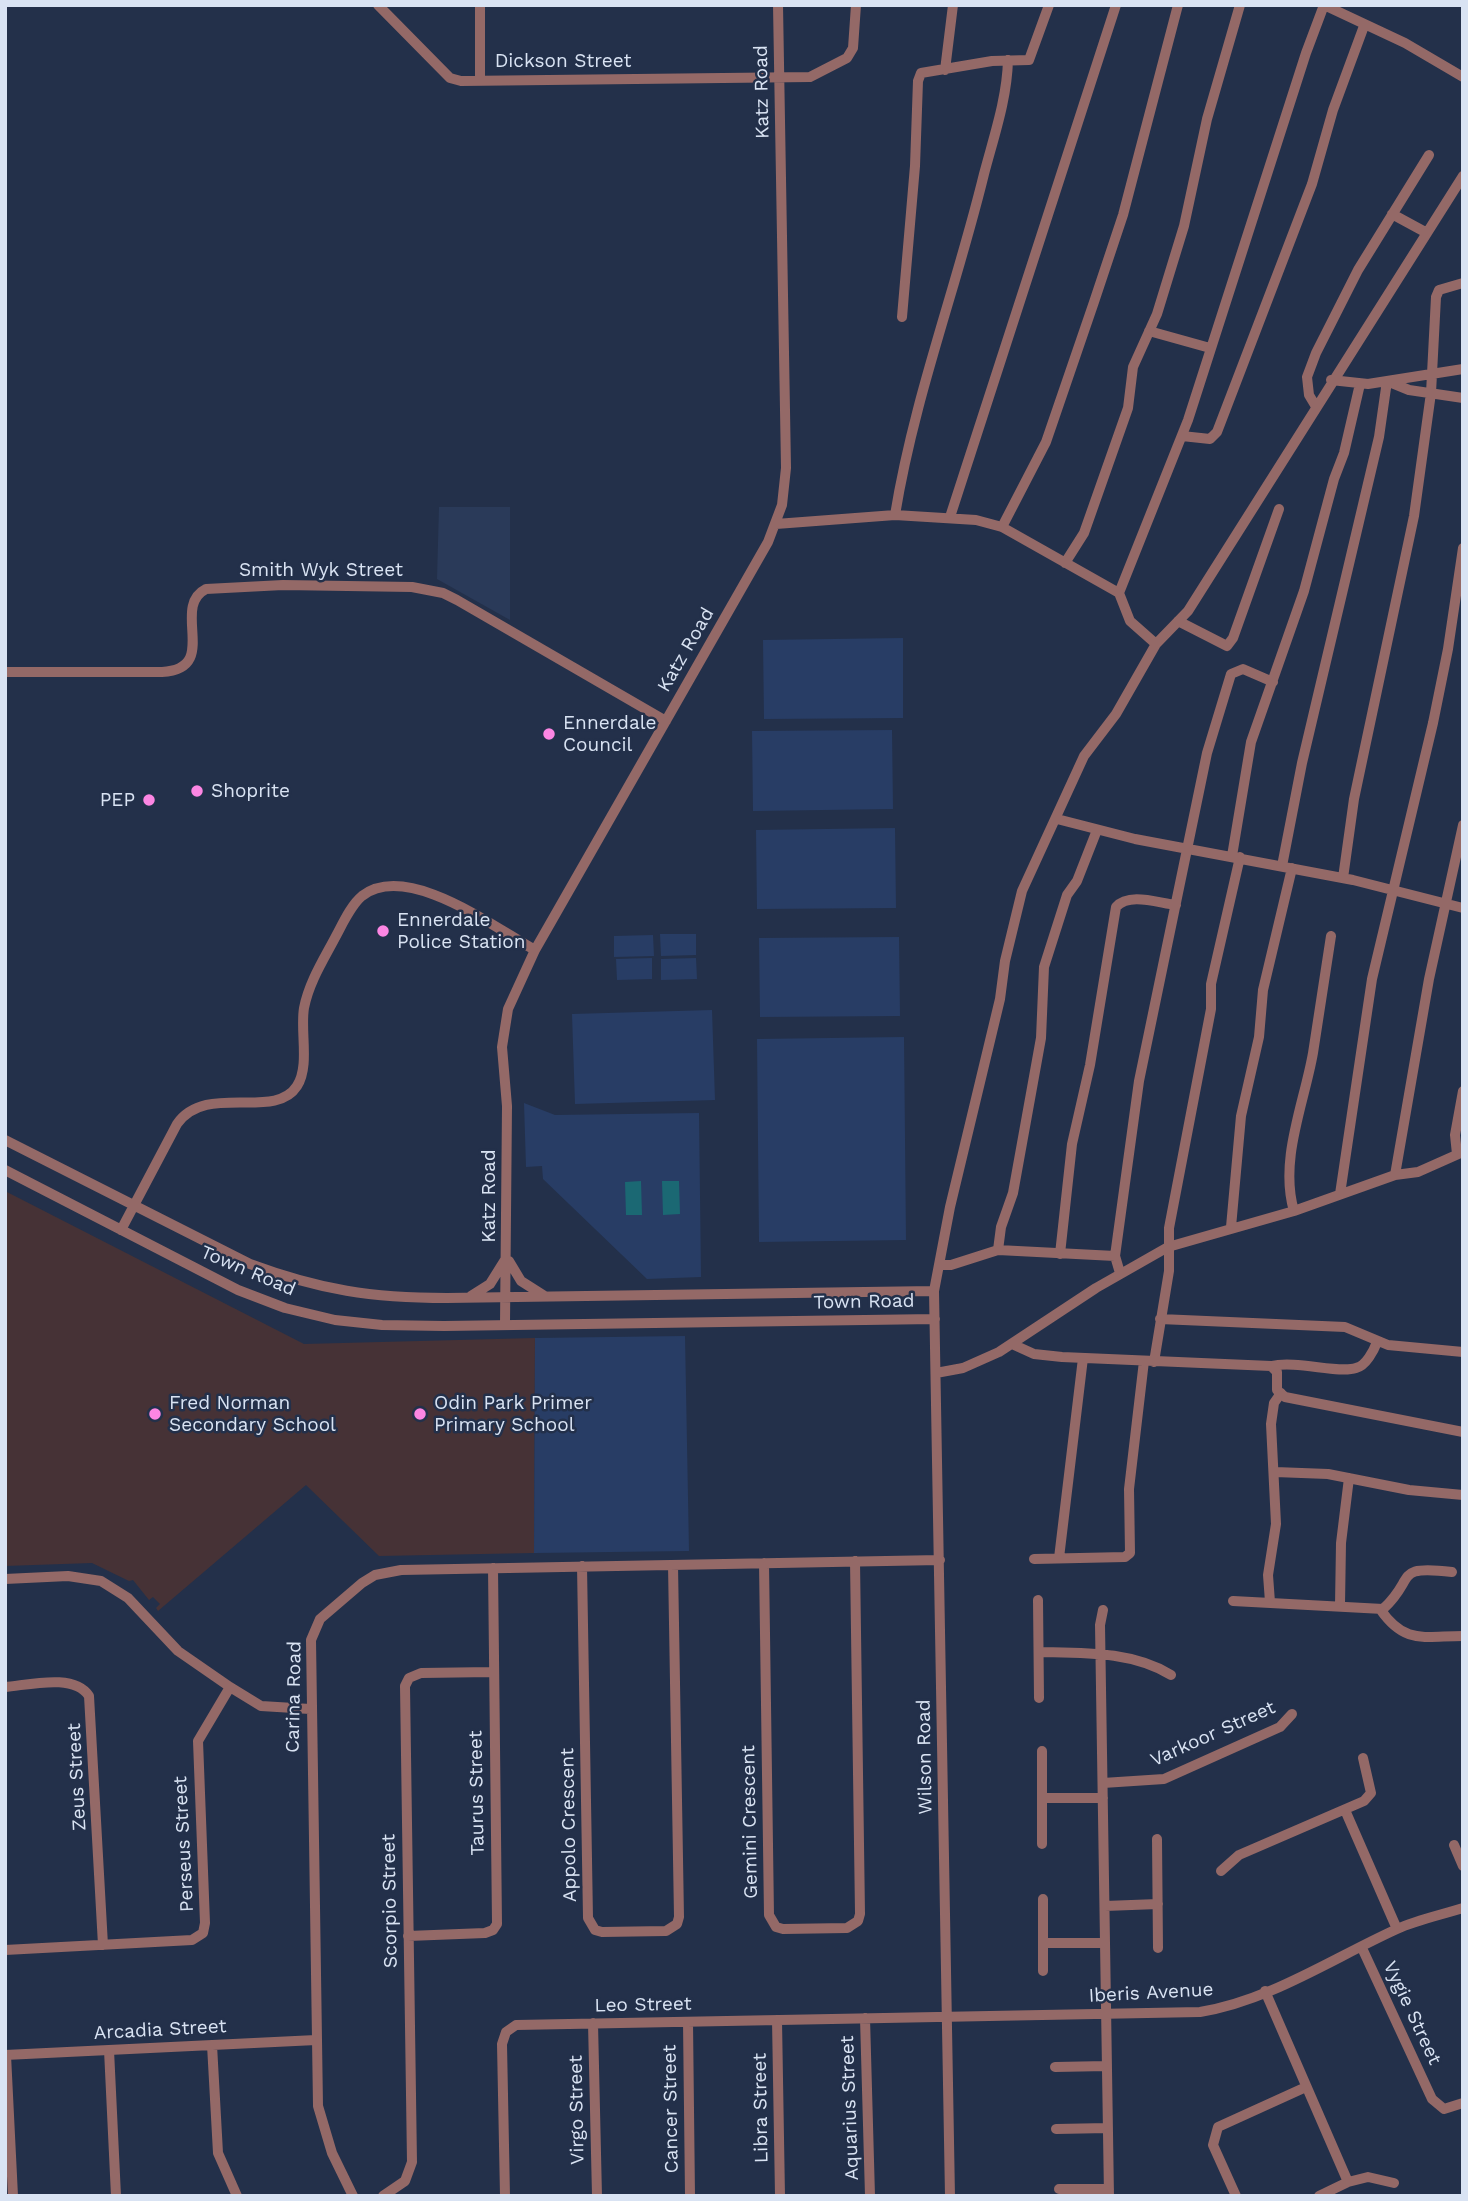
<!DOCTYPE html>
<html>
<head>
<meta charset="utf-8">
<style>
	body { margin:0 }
	#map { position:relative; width:1468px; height:2201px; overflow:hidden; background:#23304a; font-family:"Work Sans",sans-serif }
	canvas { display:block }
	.frame { position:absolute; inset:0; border:7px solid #d9e3f3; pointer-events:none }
</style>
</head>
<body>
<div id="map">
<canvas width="1468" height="2201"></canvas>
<div class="frame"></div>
</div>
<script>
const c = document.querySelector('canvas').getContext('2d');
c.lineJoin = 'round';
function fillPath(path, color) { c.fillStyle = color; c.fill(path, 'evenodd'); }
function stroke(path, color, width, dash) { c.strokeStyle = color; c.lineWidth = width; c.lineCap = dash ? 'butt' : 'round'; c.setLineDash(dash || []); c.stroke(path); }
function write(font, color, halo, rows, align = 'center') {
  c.font = font + ' "Work Sans",sans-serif'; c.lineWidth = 5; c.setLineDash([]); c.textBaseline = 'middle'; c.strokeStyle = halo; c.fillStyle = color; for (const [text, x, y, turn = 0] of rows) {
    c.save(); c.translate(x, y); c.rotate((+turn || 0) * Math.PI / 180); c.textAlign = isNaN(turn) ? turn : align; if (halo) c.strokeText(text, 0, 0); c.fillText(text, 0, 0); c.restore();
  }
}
fillPath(new Path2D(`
	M439,507H510V620L437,579Z`), '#2a3a59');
fillPath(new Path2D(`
	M5,1191L304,1344L535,1338L534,1553L379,1556L306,1485L158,1611L156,1608L160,1604L153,1597L149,1600L133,1580L129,1581L92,1563L5,1566Z`), '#463236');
fillPath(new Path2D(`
	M903,638V718L764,719L763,640Z
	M892,730L893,809L753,811L752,731Z
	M895,828L896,908L757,909L756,830Z
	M660,934H696V955L661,956Z
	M653,935L654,956L614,957V936Z
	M899,937L900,1016L760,1017L759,938Z
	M652,958V979L617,980L616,959Z
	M696,958L697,979L661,980V959Z
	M712,1010L715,1100L575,1104L572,1014Z
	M904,1037L906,1240L759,1242L757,1039Z
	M524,1103L555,1115L699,1113L701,1277L647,1279L543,1179L542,1166L526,1167Z
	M685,1336L689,1551L534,1553L535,1338Z`), '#283d65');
fillPath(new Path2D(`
	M641,1181L642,1215H626L625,1182Z
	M662,1181H679L680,1214L663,1215Z`), '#1b6873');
stroke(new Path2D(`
	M378,5L450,78L461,81L810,77L847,58L853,48L856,5
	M480,5V79
	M1324,5L1405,43L1463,77
	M945,70L953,5
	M1392,214L1427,233
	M902,317L915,166L918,81L921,73L992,61L1029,60L1049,5
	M1149,331L1210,348
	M1331,380L1368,384L1463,369
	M1315,405L1309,395L1307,377L1316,353L1358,270L1429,155
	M1182,436L1210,439L1217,432L1312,184L1333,110L1364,26
	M895,515C914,398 956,289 984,174C994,136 1007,99 1008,60
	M950,517L1116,5
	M776,524L895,515L976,520L1002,527L1119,593L1130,621L1156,644
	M1002,527L1046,442L1094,302L1123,215L1178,5
	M1065,563L1084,533L1128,408L1133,367L1157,314L1184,226L1207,119L1240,5
	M1119,593L1188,420L1306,53L1324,5
	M1178,621L1227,646L1233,638L1279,509
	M5,672H162C221,669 170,607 206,589L283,585L412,587L443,593L457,600L666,721
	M1057,819L1135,839L1353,880L1463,908
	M1232,856L1251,742L1304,591L1334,479L1344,453L1360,384
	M1282,866L1302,763L1379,437L1387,381L1409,390L1463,398
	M1343,878L1354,799L1414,516L1431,393L1436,297L1439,290L1463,283
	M5,1140L250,1264C320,1290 372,1298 447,1298L934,1291
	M1457,1154L1455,1135L1463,1091
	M5,1170L238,1290L285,1308L335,1320L382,1325L444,1326L935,1319
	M1395,1175L1429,979L1463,825
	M1340,1194L1372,979L1433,723L1448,649L1463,548
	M1294,1211C1279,1160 1304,1104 1313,1053C1319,1014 1325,975 1331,936
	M1231,1227L1241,1116L1259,1037L1263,990L1292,868
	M121,1230L177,1124C206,1082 275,1121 297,1086C310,1066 300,1031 304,1008C309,982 324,959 336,936C343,923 351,905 362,896C407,861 495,928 535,950
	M998,1250L1001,1227L1013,1193L1041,1038L1044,967L1067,895L1077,881L1097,830
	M1060,1254L1072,1144L1090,1065L1116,907C1129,892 1158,903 1176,905
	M509,1261L521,1281L543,1295
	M940,1265H951L998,1250L1115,1256
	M1120,1273L1115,1256L1139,1081L1207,753L1231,674L1243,669L1273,682
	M471,1296L490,1284L505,1260
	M1160,1319L1345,1327L1388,1345L1463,1352
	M505,1324L507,1106L502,1047L508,1009L535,950L768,542L782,505L786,468L778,5
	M1012,1344L1034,1354L1062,1357L1271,1366L1277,1372V1390L1285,1397L1463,1432
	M1154,1362L1169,1271V1228L1211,1009V984L1240,857
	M1271,1366C1297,1360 1338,1374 1356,1368C1366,1366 1374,1350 1377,1342
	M936,1373L963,1368L999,1352L1096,1288L1168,1247L1294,1211L1395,1175L1418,1172L1463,1152
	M1275,1472L1328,1474L1409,1490L1463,1495
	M1059,1558L1083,1358
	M1034,1559L1125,1557L1130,1553L1129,1489L1144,1361
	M764,1563L769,1915L776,1927L783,1929L847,1928L858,1921L860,1914L855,1561
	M582,1566L588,1918L595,1930L602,1932L666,1931L677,1924L679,1917L673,1565
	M5,1579L68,1576L101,1581L128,1598L178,1651L230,1687L261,1706L310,1709
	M1038,1600L1039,1698
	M1233,1601L1383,1609C1417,1578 1392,1565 1452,1572
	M1270,1602L1268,1575L1276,1524L1271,1424L1274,1403L1281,1393
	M1340,1605L1341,1543L1349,1478
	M1380,1609C1405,1645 1423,1636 1463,1636
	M1103,1610L1100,1625L1109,2196
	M1039,1652C1083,1653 1132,1651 1171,1675
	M5,1687C29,1685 74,1673 89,1696L103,1945
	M1042,1751V1844
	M1103,1783L1164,1779L1280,1727L1292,1714
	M1042,1798H1103
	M1345,1810L1397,1929
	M1157,1839L1158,1948
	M1454,1845L1463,1866
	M1221,1871L1239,1855L1364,1801L1371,1793L1363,1758
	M1105,1906L1158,1904
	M408,1936L485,1933L493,1930L497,1924L493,1568
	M1043,1943H1105
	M1362,1948L1432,2099L1444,2109L1463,2103
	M5,1950L192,1940L203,1933L205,1923L198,1741L230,1687
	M1043,1971V1899
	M1265,1991L1348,2182L1319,2196
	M865,2018L870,2196
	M777,2020L780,2196
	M688,2022L690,2196
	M593,2023L597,2196
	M212,2045L218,2153L237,2196
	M109,2050L116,2196
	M5,2055L316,2040
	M6,2055L13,2196
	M1055,2067L1107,2066
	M1056,2129L1108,2128
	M1348,2182L1368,2177L1394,2183
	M1059,2189H1109
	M353,2196L332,2153L318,2106L311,1640L320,1619L362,1583L375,1575L401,1570L940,1560
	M383,2196L405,2181L412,2162L405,1686L409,1678L421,1673L492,1672
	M505,2196L502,2044L506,2032L516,2025L1200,2012C1269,2001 1333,1958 1397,1929C1417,1920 1441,1915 1463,1908
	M950,2196L934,1291L950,1207L1000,999L1005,961L1022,891L1084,756L1116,714L1156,644L1188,611L1463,176
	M1236,2196L1213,2145L1218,2127L1306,2087`), '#946967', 10);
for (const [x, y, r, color] of [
	[549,734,7,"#fc86e3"],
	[197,791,7,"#fc86e3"],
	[149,800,7,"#fc86e3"],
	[383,931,7,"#fc86e3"],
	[155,1414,7,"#fc86e3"],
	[420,1414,7,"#fc86e3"]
]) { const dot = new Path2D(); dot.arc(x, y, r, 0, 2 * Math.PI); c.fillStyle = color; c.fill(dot); stroke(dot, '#23304a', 2.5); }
write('19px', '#d9e3f3', '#23304a', [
	["Dickson Street",563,61],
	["Katz Road",762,92,-91],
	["Smith Wyk Street",321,570],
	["Katz Road",686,650,-60],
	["Katz Road",489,1196,-90],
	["Town Road",248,1271,23],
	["Town Road",864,1302,-1],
	["Carina Road",294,1697,-89],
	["Varkoor Street",1213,1734,-24],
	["Wilson Road",925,1757,-91],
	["Zeus Street",77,1777,-93],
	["Taurus Street",477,1793,-91],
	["Gemini Crescent",750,1822,-91],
	["Appolo Crescent",569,1825,-91],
	["Perseus Street",184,1844,-93],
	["Scorpio Street",390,1901,-91],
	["Iberis Avenue",1151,1993,-3],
	["Leo Street",643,2005,-1],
	["Vygie Street",1412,2013,65],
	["Arcadia Street",160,2030,-3],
	["Libra Street",761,2108,-91],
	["Aquarius Street",850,2108,-92],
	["Cancer Street",671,2109,-91],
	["Virgo Street",577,2110,-91]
]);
write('19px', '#d9e3f3', '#23304a', [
	["Ennerdale",563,723],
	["Council",563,745],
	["Shoprite",211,791],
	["PEP",135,800,"right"],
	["Ennerdale",397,920],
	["Police Station",397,942],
	["Fred Norman",169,1403],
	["Secondary School",169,1425],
	["Odin Park Primer",434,1403],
	["Primary School",434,1425]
], 'left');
</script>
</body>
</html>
